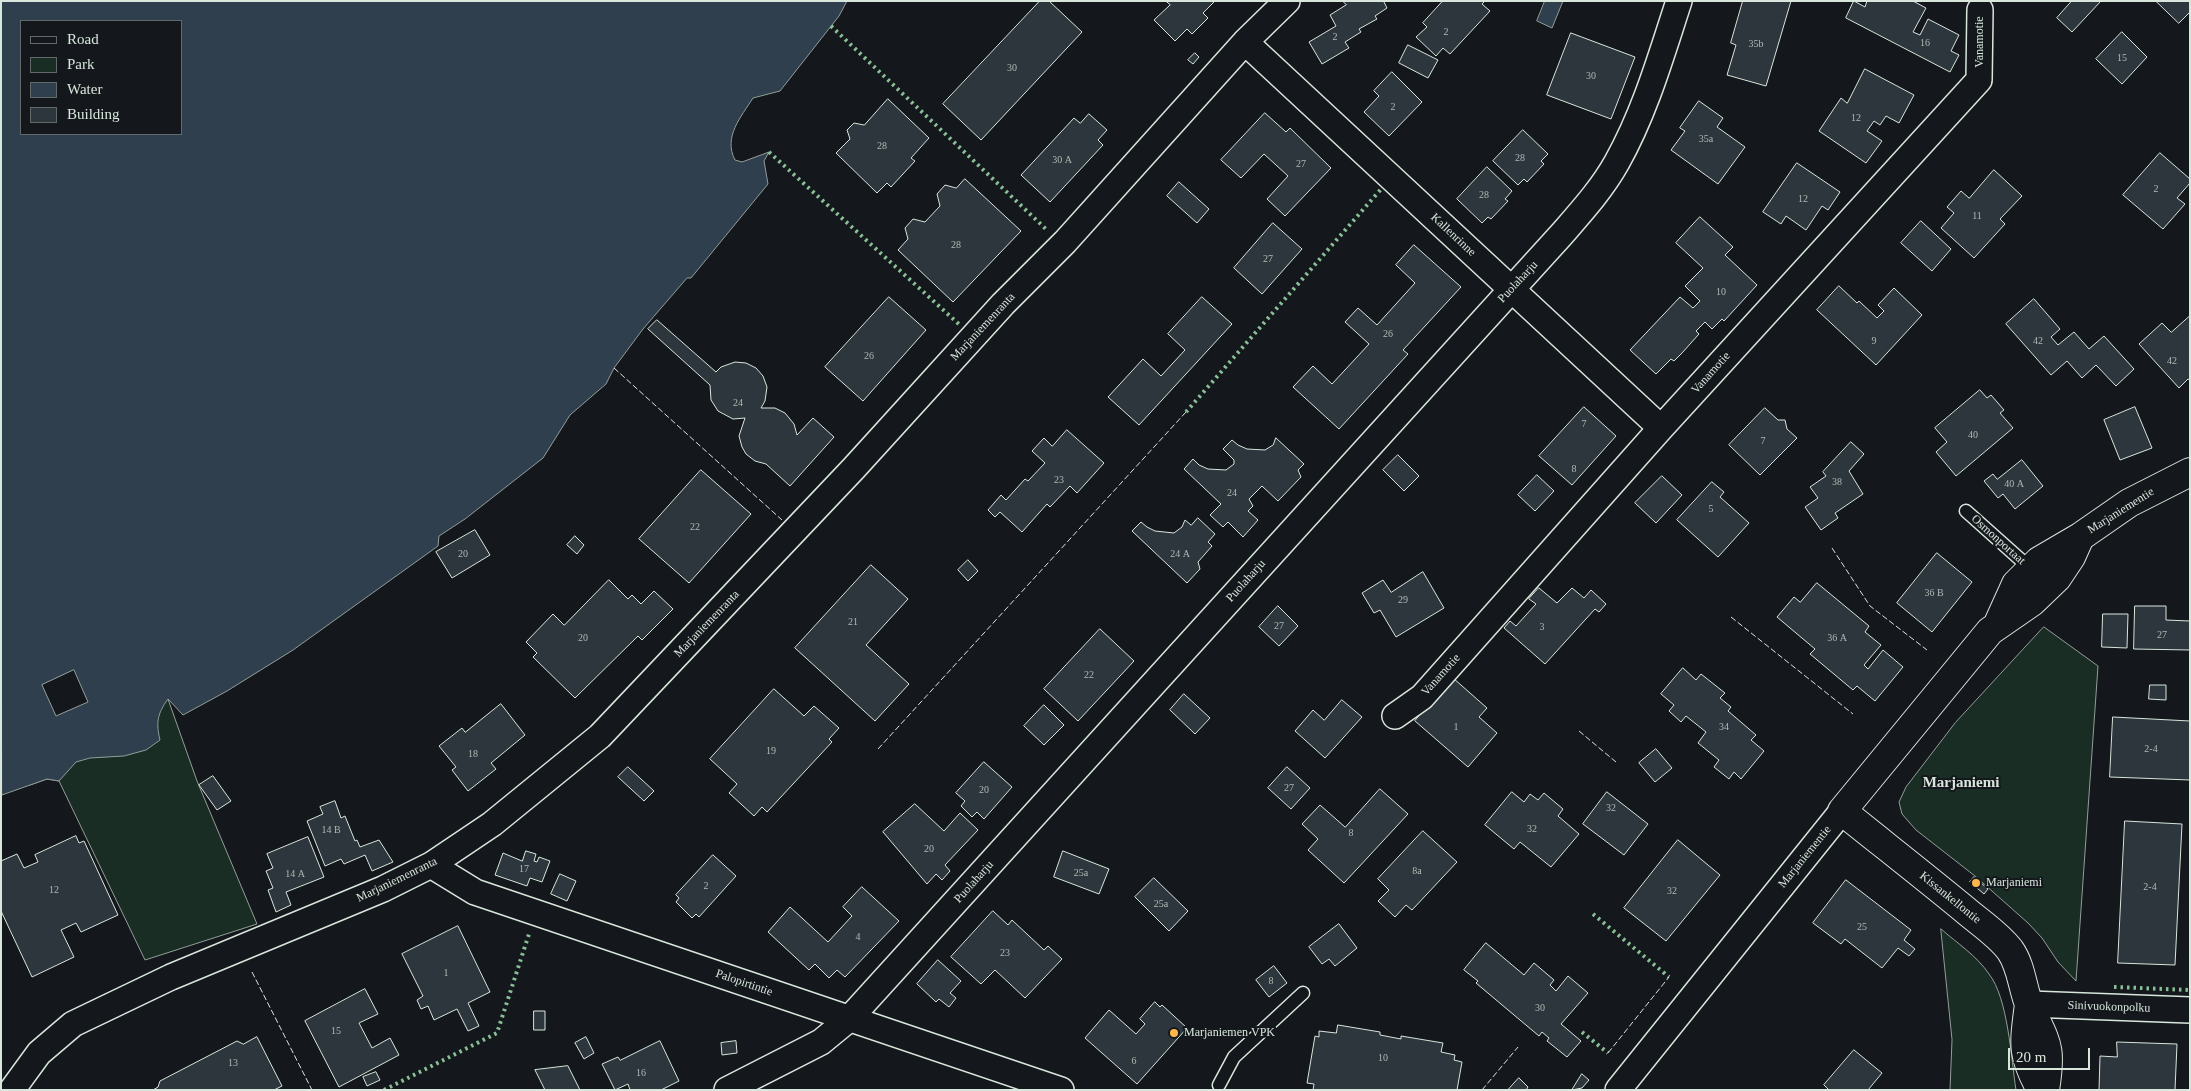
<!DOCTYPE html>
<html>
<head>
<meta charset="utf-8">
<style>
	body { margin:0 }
	#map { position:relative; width:2191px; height:1091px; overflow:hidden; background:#14181c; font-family:"Times New Roman",serif }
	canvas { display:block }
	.frame { position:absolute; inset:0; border:2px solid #d8e6dc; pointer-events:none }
	.legend { position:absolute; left:20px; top:20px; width:162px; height:115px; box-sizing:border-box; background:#14181c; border:1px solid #626a69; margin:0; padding:6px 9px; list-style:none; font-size:15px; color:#d8e6dc }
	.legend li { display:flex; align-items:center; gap:10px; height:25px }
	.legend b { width:25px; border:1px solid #626a69 }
	.scale { position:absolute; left:2008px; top:1048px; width:82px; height:22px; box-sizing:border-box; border:2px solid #d8e6dc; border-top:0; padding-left:6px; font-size:15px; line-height:18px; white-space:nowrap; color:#d8e6dc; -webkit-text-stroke:4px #14181c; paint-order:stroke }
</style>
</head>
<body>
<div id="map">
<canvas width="2191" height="1091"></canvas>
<div class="frame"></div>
<ul class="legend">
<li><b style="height:6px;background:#14181c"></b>Road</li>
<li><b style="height:14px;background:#1a2d24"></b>Park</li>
<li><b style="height:14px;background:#2f3f4d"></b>Water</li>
<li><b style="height:14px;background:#2c363c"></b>Building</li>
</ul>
<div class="scale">20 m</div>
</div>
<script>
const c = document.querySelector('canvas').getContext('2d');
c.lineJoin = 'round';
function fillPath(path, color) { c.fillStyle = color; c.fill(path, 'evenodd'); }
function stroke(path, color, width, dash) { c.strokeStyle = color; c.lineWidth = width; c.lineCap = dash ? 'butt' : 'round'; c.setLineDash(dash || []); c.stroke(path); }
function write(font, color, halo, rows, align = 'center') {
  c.font = font + ' "Times New Roman",serif'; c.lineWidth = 4; c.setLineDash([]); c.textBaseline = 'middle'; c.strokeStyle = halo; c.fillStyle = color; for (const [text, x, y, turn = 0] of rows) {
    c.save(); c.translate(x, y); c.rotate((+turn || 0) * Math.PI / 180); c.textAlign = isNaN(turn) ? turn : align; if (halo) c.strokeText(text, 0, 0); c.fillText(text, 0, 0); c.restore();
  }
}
const green = new Path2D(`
	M2044,627L2098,666L2076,981L2058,962L2042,938L2028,923L1975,876L1916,830L1902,814L1899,802L1906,787L1955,723Z
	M168,699L197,781L257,924L145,960L59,781L47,779L30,785Z
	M1941,929C1957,943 1977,956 1989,974C2008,998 2011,1058 2016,1090H1950L1952,1040Z`);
fillPath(green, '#1a2d24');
stroke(green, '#939e99', 1);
const water = new Path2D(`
	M1,1H847L839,16L780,91L753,98C741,117 723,137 735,160L742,162L769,152L764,161L768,184L691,278H687L643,329L614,368L606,384L570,415L543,458L465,519L439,536L438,546L293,650L227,691L183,715L168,699C157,714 156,723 160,740L146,750L124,756L90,758L76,762L59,781L47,779L2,795ZM21,21H181V134H21Z
	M1545,1H1563L1552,28L1537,21Z`);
fillPath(water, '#2f3f4d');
stroke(water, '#939e99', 1);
const pier = new Path2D(`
	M74,670L88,702L56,716L42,685Z`);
fillPath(pier, '#14181c');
stroke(pier, '#939e99', 1);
const building = new Path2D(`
	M1040,1H1049L1082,32L981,140L943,104Z
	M1166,1H1213L1214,2L1203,13L1208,18L1192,34L1187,29L1175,41L1154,20L1170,5Z
	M1343,1H1385L1384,2L1387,8L1375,16L1377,19L1359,29L1361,32L1345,42L1349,48L1322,64L1309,42L1336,26L1330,15L1346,5Z
	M1443,1H1485L1482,4L1490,11L1450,54L1443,48L1436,56L1416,37L1427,27L1423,23Z
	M1743,1H1791L1766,86L1727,75L1736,45L1731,43Z
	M1854,1L1865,7L1867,1H1913L1926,8L1913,32L1920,35L1928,19L1959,35L1951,51L1959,55L1950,72L1846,18Z
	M2072,1H2101L2072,32L2057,18Z
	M2156,1H2190V12L2179,23Z
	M2122,32L2147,57L2122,84L2096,59Z
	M1571,33L1635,57L1611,119L1547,95Z
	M1408,45L1438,60L1428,78L1399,63Z
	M1195,53L1199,57L1193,64L1188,60Z
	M1865,69L1914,95L1899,123L1886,116L1880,125L1874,121L1867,131L1882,141L1866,163L1819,131L1841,98L1847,103Z
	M1392,72L1422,102L1389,136L1364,112L1379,96L1374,91Z
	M888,99L929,138L911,158L915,161L891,187L887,183L877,193L836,153L850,139L847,130L854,123L864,125Z
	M1699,101L1723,118L1717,127L1745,147L1718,184L1671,150L1685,131L1680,128Z
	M1265,113L1286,132L1290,128L1331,168L1285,216L1267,199L1288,176L1264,154L1241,178L1221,160Z
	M1089,114L1107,130L1098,140L1103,145L1050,202L1021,175L1074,118L1080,123Z
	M1523,130L1548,154L1541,161L1544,164L1527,182L1524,179L1518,185L1493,161Z
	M2160,153L2190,179V183L2177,198L2185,204L2163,229L2123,195Z
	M1797,163L1840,192L1828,210L1822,206L1806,230L1786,216L1781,224L1763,212Z
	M1487,167L1512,191L1505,199L1508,201L1491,219L1488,217L1482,223L1457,199Z
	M1994,170L2022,196L2000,219L2005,224L1974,258L1941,228L1954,213L1947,207L1961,191L1969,198Z
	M965,179L1021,231L953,302L898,250L908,239L905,228L913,219L925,222L940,206L937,194L945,185L956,188Z
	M1179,182L1209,209L1197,223L1167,196Z
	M1700,217L1733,247L1725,255L1757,285L1724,321L1722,319L1712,329L1705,322L1696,331L1699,334L1682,353L1674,361L1671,359L1656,374L1630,350L1680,297L1693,308L1700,301L1685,286L1703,268L1676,243Z
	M1921,221L1951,249L1932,271L1901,243Z
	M1273,223L1302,249L1262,294L1234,268Z
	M1414,245L1461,287L1403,350L1408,354L1339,429L1293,387L1313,366L1332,384L1369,344L1345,322L1358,308L1377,325L1415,283L1396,265Z
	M1839,286L1857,303L1859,301L1877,318L1884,311L1878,305L1894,288L1922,315L1876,365L1817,310Z
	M889,297L926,330L863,401L825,367Z
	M1202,297L1232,324L1139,425L1108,397L1143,359L1161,376L1185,350L1168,334Z
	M2034,299L2060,329L2051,337L2058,345L2074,332L2089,349L2104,336L2134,369L2116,386L2096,365L2082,378L2067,361L2051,375L2006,324Z
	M2190,316V380L2188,379L2179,388L2139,344L2162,323L2171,332Z
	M657,320L716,372L721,367L735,362L746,363L756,368L763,376L767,387L765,401L761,408H775L785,413L794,424L797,435L813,418L834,437L790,486L766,464L755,461L746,454L742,447L739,436L745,418L733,419L718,411L711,400L710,385L648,329Z
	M1980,390L1987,398L1991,395L2004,410L2000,413L2013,428L1956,476L1936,452L1947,442L1935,428Z
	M1584,407L1616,436L1572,485L1539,456Z
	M2135,407L2152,448L2120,460L2104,420Z
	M1765,408L1778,420H1785L1787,429L1797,438L1760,475L1729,445Z
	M1067,430L1104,463L1077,493L1070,486L1050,507L1047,504L1022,532L1000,512L995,517L988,510L1001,495L1006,500L1025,479L1028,481L1045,463L1032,451L1044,438L1052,446Z
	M1276,438L1304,464L1298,470L1301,477L1278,501L1262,486L1249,499L1253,506L1248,511L1258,520L1243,537L1228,522L1223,527L1210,515L1221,504L1184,469L1193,459L1199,465L1208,469L1226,470L1234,464V460L1223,449L1232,440L1238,445L1247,449L1265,450L1273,445Z
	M1851,442L1864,454L1849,471L1863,494L1835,513L1838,518L1821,530L1805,507L1818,498L1810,487L1826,476L1823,472Z
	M1398,455L1419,476L1404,491L1383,470Z
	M2022,460L2043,486L2015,509L2003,494L1998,498L1984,481L1993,474L1997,479Z
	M701,470L751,514L689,583L639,539Z
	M1537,475L1554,491L1535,511L1518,495Z
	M1662,476L1682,495L1656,523L1635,503Z
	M1712,482L1724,492L1720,497L1749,523L1718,557L1677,520Z
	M1198,518L1215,534L1208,542L1212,546L1198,562L1200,569L1187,583L1132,531L1141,522L1147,527L1155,531L1174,533L1182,527L1185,520L1191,525Z
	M475,530L490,555L452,578L436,552Z
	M575,536L584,545L577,554L567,545Z
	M1937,553L1972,582L1932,632L1897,603Z
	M968,560L978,571L968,581L958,570Z
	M871,565L908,599L866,645L909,684L875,721L795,648Z
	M1423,572L1444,608L1396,637L1380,610L1374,613L1362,593L1383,580L1391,592Z
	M609,580L628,599L632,595L641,604L654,591L673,609L642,640L638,636L575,698L533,657L537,653L526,642L553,614L564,625Z
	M1817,583L1869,626L1865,632L1881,645L1864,665L1868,669L1883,650L1903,667L1875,701L1857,686L1853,690L1810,654L1815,649L1777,617L1794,597L1800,602Z
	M1539,588L1557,603L1572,588L1584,598L1591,590L1606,604L1599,612L1595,609L1545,664L1504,628L1510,621L1516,626L1536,604L1529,599Z
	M1278,606L1298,626L1279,646L1259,627Z
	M2135,606H2166V620L2190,621V650L2134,649Z
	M2103,614H2128L2127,648L2102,647Z
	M1100,629L1134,661L1078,721L1044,689Z
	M1683,668L1696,680L1701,674L1725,693L1720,698L1731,707L1728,711L1756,735L1751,740L1764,751L1741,779L1734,772L1729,779L1714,767L1719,760L1698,743L1706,732L1686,716L1681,722L1669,711L1674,705L1661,694Z
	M1453,678L1487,708L1479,717L1497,733L1468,767L1415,721Z
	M2150,685H2166V700L2149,699Z
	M774,689L804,716L814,706L839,728L829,739L832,742L767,812L762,807L754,816L729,793L737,784L710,759Z
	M1184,694L1210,718L1195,734L1170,710Z
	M1342,700L1362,717L1325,758L1295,731L1313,710L1324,720Z
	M501,704L525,735L491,763L496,769L468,791L452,770L456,767L439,746L462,728L465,732Z
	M1044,705L1064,725L1044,745L1024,726Z
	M2113,717L2190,721V780L2110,777Z
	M1656,749L1672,768L1655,782L1639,763Z
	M984,762L1012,787L984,819L977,812L972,817L961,806L965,801L956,793Z
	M628,767L654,791L644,801L618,777Z
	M1287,767L1310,788L1291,809L1268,788Z
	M213,776L231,801L217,810L199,785Z
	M1380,789L1408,814L1344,883L1308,850L1318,839L1302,824L1320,805L1345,827Z
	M1512,792L1524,802L1530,794L1538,800L1544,793L1563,809L1558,816L1579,834L1551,867L1520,842L1514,849L1485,825Z
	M1607,792L1648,824L1624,855L1583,824Z
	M335,801L341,818L345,816L355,841L357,840L360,847L379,840L393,862L372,871L365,855L344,864L341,859L325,866L307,821L323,814L320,807Z
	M915,804L944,831L960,813L978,830L945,865L950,871L942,880L936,874L927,884L883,832Z
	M2125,821L2182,824L2175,965L2118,963Z
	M1423,831L1457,862L1412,910L1406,905L1395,917L1378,901L1389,890L1378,879Z
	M76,836L79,843L84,841L118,915L81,932L76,923L61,930L74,957L32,977L1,911V861L17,854L24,868L38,862L35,855Z
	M308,837L324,877L286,892L291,905L276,912L268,890L273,888L266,871L273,868L267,854Z
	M1678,840L1720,875L1666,941L1624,908Z
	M526,851L536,854L534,861L537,862L539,857L550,861L542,882L530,878L527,886L495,875L503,853L522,861Z
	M1063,851L1109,869L1099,894L1054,877Z
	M713,855L736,876L699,917L696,914L692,918L676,902L679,898L676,895Z
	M560,874L576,881L567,901L551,894Z
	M1974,877L1988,889L1984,894L1970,882Z
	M1154,878L1188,911L1169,931L1135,897Z
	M1846,880L1911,930L1904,940L1915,949L1909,956L1898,948L1882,968L1845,939L1841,944L1813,923Z
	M862,887L899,921L845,977L837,970L829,978L815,964L809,970L768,932L790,907L828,942L852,916L843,907Z
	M993,911L1008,925L1012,920L1044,950L1048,946L1062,959L1025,998L995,970L981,984L951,957Z
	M1339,924L1357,948L1335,966L1329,959L1322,964L1309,947Z
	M458,926L490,992L468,1003L479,1026L468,1031L457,1009L434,1020L428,1006L421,1009L417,1000L423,996L402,954Z
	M1486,943L1524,975L1534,963L1554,980L1550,985L1556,991L1568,976L1588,993L1561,1024L1581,1041L1567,1057L1547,1041L1549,1038L1542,1032L1539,1036L1476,983L1478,981L1464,970Z
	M938,960L961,981L950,993L956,998L949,1007L939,999L936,1002L917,984Z
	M1274,966L1287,983L1269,997L1256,980Z
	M365,989L378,1014L359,1023L372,1048L390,1038L399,1055L339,1087L305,1021Z
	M1155,1002L1160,1007L1162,1005L1187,1028L1137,1084L1085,1038L1109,1010L1136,1034L1145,1024L1140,1019Z
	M534,1011H545V1030H534Z
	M1338,1025L1380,1032V1035L1401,1039V1036L1443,1043L1441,1052L1455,1055L1454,1060L1462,1062L1457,1090H1313L1314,1084L1307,1083L1315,1036L1319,1037V1031L1336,1033Z
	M257,1037L282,1086L274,1090H153L158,1087L160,1081L237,1041L243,1044Z
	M586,1037L594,1053L584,1059L575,1043Z
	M660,1041L679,1081L661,1090H630L628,1084L615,1090L602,1064L618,1057L620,1060Z
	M736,1041L737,1053L722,1055L721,1043Z
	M2117,1042L2177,1044L2175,1090H2099L2100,1056L2117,1057Z
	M1854,1050L1882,1073L1868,1090H1829L1824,1085Z
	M568,1066L580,1090H545L535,1070Z
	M376,1072L380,1080L367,1086L363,1077Z
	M1582,1074L1589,1080L1582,1088L1572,1090Z
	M1519,1078L1528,1087L1526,1090H1508Z`);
fillPath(building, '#2c363c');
stroke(building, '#d8e6dc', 1);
const service = new Path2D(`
	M1966,511L2031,569
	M1219,1085L1234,1057L1303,993`);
const minor = new Path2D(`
	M1245,42L1661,428
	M1395,716L1422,697L1661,428L1979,80L1980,10
	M431,865L475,892L1061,1090
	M2029,1004L2190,1010
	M12,1090L39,1053L73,1024L171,977L383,889L431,865L492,824L600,736L854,468L1003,304L1065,242L1245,42L1287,1
	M727,1090L821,1042L849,1019L1561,235C1581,212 1602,189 1617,162C1645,112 1661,56 1679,1
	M1618,1090L1842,811`);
const tertiary = new Path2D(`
	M1997,626L2016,584L2039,561L2080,537L2129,503L2190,472
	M2029,1004C2024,1044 2021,1054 2041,1090
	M2045,1090C2052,1046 2047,1045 2030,1007C2022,988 2022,967 2010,950C1998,934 1979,922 1964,909C1924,876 1883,844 1842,811L1990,631L2032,602L2057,578L2071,557L2080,537`);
stroke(service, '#d8e6dc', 15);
stroke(minor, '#d8e6dc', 28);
stroke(tertiary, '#d8e6dc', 30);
stroke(service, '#14181c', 12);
stroke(minor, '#14181c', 25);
stroke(tertiary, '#14181c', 28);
stroke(new Path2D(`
	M831,26L1048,231
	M769,152L961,326
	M1186,412L1382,188
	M1593,914L1669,977
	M2114,987L2190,990
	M1582,1032L1608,1053
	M384,1090L497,1033L529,934`), '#8ac095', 4, [2.5, 4]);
stroke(new Path2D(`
	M614,368L782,520
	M1832,548L1870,606L1927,650
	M1731,617L1853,714
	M1579,731L1616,762
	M878,749L1186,412
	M252,972L312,1090
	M1608,1053L1669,977
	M1482,1090L1518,1047`), '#d8e6dc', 1, [6, 2.5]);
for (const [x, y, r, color] of [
	[1976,883,5,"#ffb74d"],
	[1174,1033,5,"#ffb74d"]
]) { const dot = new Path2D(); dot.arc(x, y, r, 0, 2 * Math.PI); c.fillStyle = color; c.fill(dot); stroke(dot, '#14181c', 2); }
write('10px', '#adbab4', null, [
	["2",1446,32],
	["2",1335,37],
	["16",1925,43],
	["35b",1756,44],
	["15",2122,58],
	["30",1012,68],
	["30",1591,76],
	["2",1393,107],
	["12",1856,118],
	["35a",1706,139],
	["28",882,146],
	["28",1520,158],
	["30 A",1062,160],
	["27",1301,164],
	["2",2156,189],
	["28",1484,195],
	["12",1803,199],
	["11",1977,216],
	["28",956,245],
	["27",1268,259],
	["10",1721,292],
	["26",1388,334],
	["9",1874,341],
	["42",2038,341],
	["26",869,356],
	["42",2172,361],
	["24",738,403],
	["7",1584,424],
	["40",1973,435],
	["7",1763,441],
	["8",1574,469],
	["23",1059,480],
	["38",1837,482],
	["40 A",2014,484],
	["24",1232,493],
	["5",1711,509],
	["22",695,527],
	["20",463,554],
	["24 A",1180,554],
	["36 B",1934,593],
	["29",1403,600],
	["21",853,622],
	["27",1279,626],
	["3",1542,627],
	["27",2162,635],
	["20",583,638],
	["36 A",1837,638],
	["22",1089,675],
	["1",1456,727],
	["34",1724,727],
	["2-4",2151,749],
	["19",771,751],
	["18",473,754],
	["27",1289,788],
	["20",984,790],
	["32",1611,808],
	["32",1532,829],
	["14 B",331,830],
	["8",1351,833],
	["20",929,849],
	["17",524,869],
	["8a",1417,871],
	["25a",1081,873],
	["14 A",295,874],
	["2",706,886],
	["2-4",2150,887],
	["12",54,890],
	["32",1672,891],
	["25a",1161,904],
	["25",1862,927],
	["4",858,937],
	["23",1005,953],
	["1",446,973],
	["8",1271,981],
	["30",1540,1008],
	["15",336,1031],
	["10",1383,1058],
	["6",1134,1061],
	["13",233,1063],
	["16",641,1073]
]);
write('12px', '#d8e6dc', '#14181c', [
	["Vanamotie",1980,42,-90],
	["Kallenrinne",1453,235,43],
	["Puolaharju",1518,282,-47],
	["Marjaniemenranta",983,327,-47],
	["Vanamotie",1711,373,-48],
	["Marjaniementie",2121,511,-32],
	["Osmonportaat",1998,540,42],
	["Puolaharju",1246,581,-48],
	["Marjaniemenranta",707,624,-46],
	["Vanamotie",1441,675,-48],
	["Marjaniementie",1805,857,-51],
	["Marjaniemenranta",397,880,-26],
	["Puolaharju",974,882,-48],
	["Kissankellontie",1950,898,39],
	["Palopirtintie",744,983,19],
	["Sinivuokonpolku",2109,1007,2]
]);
write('12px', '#d8e6dc', '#14181c', [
	["Marjaniemi",1986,883],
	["Marjaniemen VPK",1184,1033]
], 'left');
write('bold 15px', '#d8e6dc', '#14181c', [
	["Marjaniemi",1961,783]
]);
</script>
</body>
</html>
